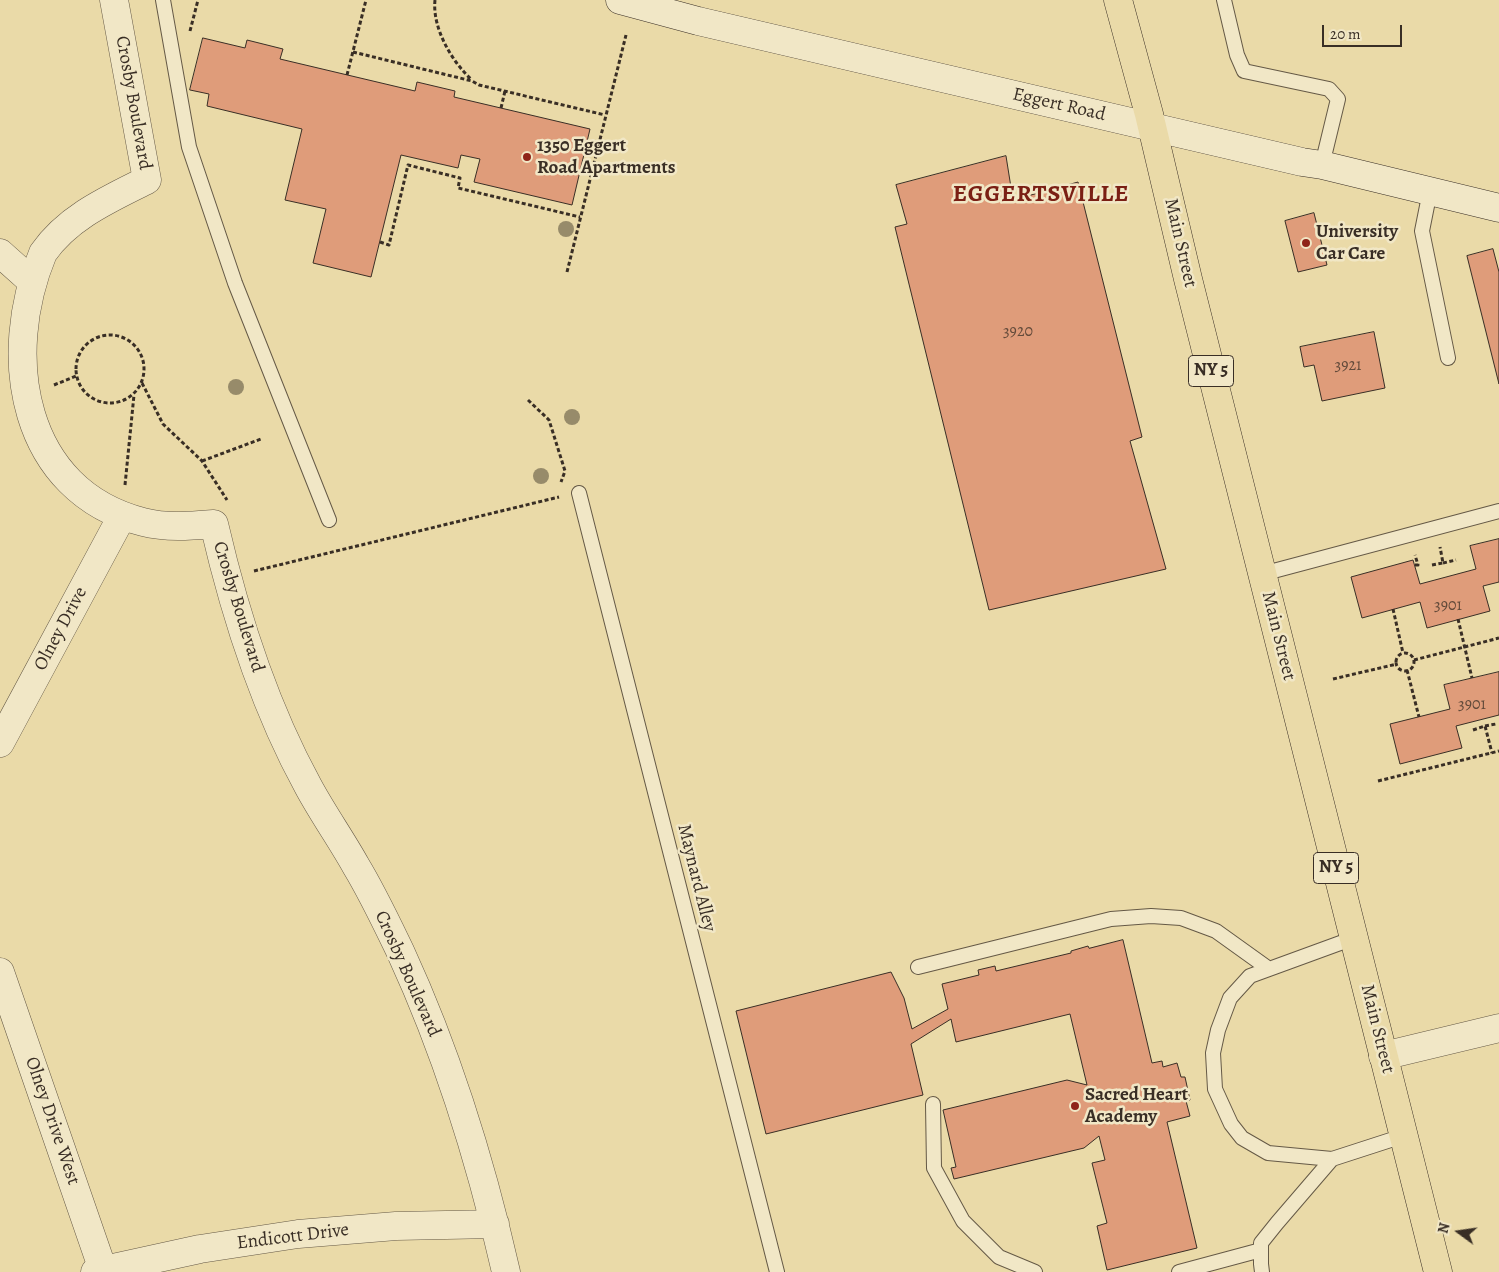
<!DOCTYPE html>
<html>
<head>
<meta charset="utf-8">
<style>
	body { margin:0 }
	#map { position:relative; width:1499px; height:1272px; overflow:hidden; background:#eadaa8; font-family:Alegreya,serif }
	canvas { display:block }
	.north { position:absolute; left:1434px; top:1207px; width:50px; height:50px; -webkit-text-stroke:4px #f1e7c6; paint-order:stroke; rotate:284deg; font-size:14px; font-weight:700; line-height:20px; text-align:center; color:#392e25 }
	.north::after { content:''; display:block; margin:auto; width:18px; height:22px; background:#392e25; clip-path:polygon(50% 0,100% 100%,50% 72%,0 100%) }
	.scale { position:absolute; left:1322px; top:25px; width:80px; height:22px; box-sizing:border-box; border:2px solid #392e25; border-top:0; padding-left:6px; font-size:15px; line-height:18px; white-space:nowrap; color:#392e25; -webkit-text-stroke:4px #f1e7c6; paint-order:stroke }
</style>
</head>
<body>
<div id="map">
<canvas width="1499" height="1272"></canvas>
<div class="north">N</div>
<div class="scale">20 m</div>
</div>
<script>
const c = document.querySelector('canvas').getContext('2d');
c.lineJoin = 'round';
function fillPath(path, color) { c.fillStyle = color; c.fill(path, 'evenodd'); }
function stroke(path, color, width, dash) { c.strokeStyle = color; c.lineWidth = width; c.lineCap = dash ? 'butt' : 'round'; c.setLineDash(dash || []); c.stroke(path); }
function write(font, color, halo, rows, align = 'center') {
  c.font = font + ' Alegreya,serif'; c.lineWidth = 5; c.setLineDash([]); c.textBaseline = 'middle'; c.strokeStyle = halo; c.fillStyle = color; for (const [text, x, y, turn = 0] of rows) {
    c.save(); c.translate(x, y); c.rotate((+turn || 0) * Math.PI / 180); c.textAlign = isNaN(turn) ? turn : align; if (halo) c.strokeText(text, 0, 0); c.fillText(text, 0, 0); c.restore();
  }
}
const building = new Path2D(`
	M203,38L245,48L247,40L283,49L280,59L415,91L417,82L455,91L454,97L590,129L572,205L474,182L480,159L461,155L458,168L401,155L371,277L313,263L326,209L285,200L302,129L207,106L209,94L190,90Z
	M1006,156L1013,200L1078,182L1142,437L1130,441L1166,569L989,610L895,227L907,224L896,185Z
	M1314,213L1327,265L1298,272L1285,221Z
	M1493,249L1499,272V384L1467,256Z
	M1374,332L1385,388L1322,401L1314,365L1304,367L1300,347Z
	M1499,539V582L1483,586L1490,611L1427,628L1420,602L1362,618L1351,577L1413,560L1420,584L1476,569L1470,546Z
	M1499,672V715L1456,726L1462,748L1400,764L1390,724L1450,709L1444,685Z
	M1123,940L1152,1063L1162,1061L1163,1067L1177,1063L1181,1077H1185L1190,1100L1186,1101L1190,1116L1167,1122L1197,1248L1107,1270L1097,1226L1107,1223L1092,1163L1105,1160L1099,1136L1084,1148L954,1179L951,1168L956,1167L943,1110L1067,1080L1087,1085L1070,1014L956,1042L951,1019L911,1044L923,1095L766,1134L736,1011L891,972L904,998L912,1029L948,1009L942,984L979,975L978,970L995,966L996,971L1071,953V951L1088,946L1089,948Z`);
fillPath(building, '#df9c7a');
stroke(building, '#392e25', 1);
const lane = new Path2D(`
	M163,0L189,147L235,283L329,520
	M1224,0L1237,55L1244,71L1329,89L1338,99L1322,165
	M1430,191L1422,231L1448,358
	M579,493L777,1272
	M1262,574L1499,511
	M918,967L1111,919L1151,916L1181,918L1216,931L1269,969
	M933,1104L934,1168L963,1221L999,1257L1035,1272
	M1332,1159L1268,1153L1242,1138L1231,1124L1215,1089L1213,1053L1218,1030L1230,998L1250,976L1354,938
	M1179,1272L1261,1250
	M1262,1272L1261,1264V1243L1277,1223L1332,1159L1403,1136`);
const street = new Path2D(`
	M114,0L147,180C109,199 68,217 43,253C0,356 21,491 143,522C166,528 190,526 214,524C235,615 263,704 308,786C323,814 341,839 356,866C373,894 387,924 401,953C448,1055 481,1162 506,1272
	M0,253L28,278
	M0,743L122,516
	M0,972L103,1270
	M1383,1056L1499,1028
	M95,1272L200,1249L298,1234L396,1226L495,1224`);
const secondary = new Path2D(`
	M620,0L698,21L1302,162L1322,165L1499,208`);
const primary = new Path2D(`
	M1118,0L1149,114L1188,279L1438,1272`);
stroke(lane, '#655946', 16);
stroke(street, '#655946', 29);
stroke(secondary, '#392e25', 29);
stroke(primary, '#392e25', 29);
stroke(new Path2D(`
	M435,0C432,28 452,62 472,80
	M190,31L198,0
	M353,52L472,81L479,85L605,115
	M347,75L366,0
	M501,108L505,91
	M380,242L389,245L408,165L460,178L458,188L580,217
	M567,272L626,35
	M76 369a34 34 0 1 1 68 0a34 34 0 1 1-68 0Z
	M142,383L163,424L202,461L227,500
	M54,385L76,376
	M528,400L549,420L565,471L561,482
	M202,461L261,439
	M125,485L134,395
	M1443,563L1456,560
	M1415,565H1418L1415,555
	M1432,565L1443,563L1440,547
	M254,571L559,497
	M1393,609L1403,653
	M1458,619L1472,678
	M1396 662a9 9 0 1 1 18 0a9 9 0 1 1-18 0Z
	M1414,660L1499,638
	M1407,670L1419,717
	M1333,679L1397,664
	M1485,726L1496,724
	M1473,730L1485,726L1492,753
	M1378,781L1499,751`), '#392e25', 3, [4, 2.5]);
stroke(lane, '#f1e7c6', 14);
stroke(street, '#f1e7c6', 28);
stroke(secondary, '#f1e7c6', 28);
stroke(primary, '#eadaa8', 28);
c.fillStyle = '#978b6a';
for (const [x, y] of [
	[566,229],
	[236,387],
	[572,417],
	[541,476]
]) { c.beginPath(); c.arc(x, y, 8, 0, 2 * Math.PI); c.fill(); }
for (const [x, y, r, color] of [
	[527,157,5,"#8f2418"],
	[1306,243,5,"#8f2418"],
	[1075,1106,5,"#8f2418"]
]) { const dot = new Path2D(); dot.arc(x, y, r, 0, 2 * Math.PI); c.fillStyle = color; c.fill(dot); stroke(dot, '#f1e7c6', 2); }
write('16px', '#624a3a', null, [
	["3920",1018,332],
	["3921",1348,366],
	["3901",1448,606],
	["3901",1472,705]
]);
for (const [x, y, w] of [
	[1211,371,45],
	[1336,868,45]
]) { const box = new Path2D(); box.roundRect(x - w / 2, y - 15.5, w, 31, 4); c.fillStyle = '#f1e7c6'; c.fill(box); stroke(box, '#392e25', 1); }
write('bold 18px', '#392e25', null, [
	["NY 5",1211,371],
	["NY 5",1336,868]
]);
write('19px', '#392e25', '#f1e7c6', [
	["Crosby Boulevard",133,103,80],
	["Eggert Road",1059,105,13],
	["Main Street",1180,243,77],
	["Crosby Boulevard",238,607,73],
	["Olney Drive",61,629,-62],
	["Main Street",1278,636,76],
	["Maynard Alley",696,878,76],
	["Crosby Boulevard",407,974,66],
	["Main Street",1377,1029,76],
	["Olney Drive West",52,1121,71],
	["Endicott Drive",293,1237,-7]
]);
write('bold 19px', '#392e25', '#f1e7c6', [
	["1350 Eggert",537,146],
	["Road Apartments",537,168],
	["University",1316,232],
	["Car Care",1316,254],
	["Sacred Heart",1085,1095],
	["Academy",1085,1117]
], 'left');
c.letterSpacing = '1px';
write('bold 24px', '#7a1f14', '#f1e7c6', [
	["EGGERTSVILLE",1041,195]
]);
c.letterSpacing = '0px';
</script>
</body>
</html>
